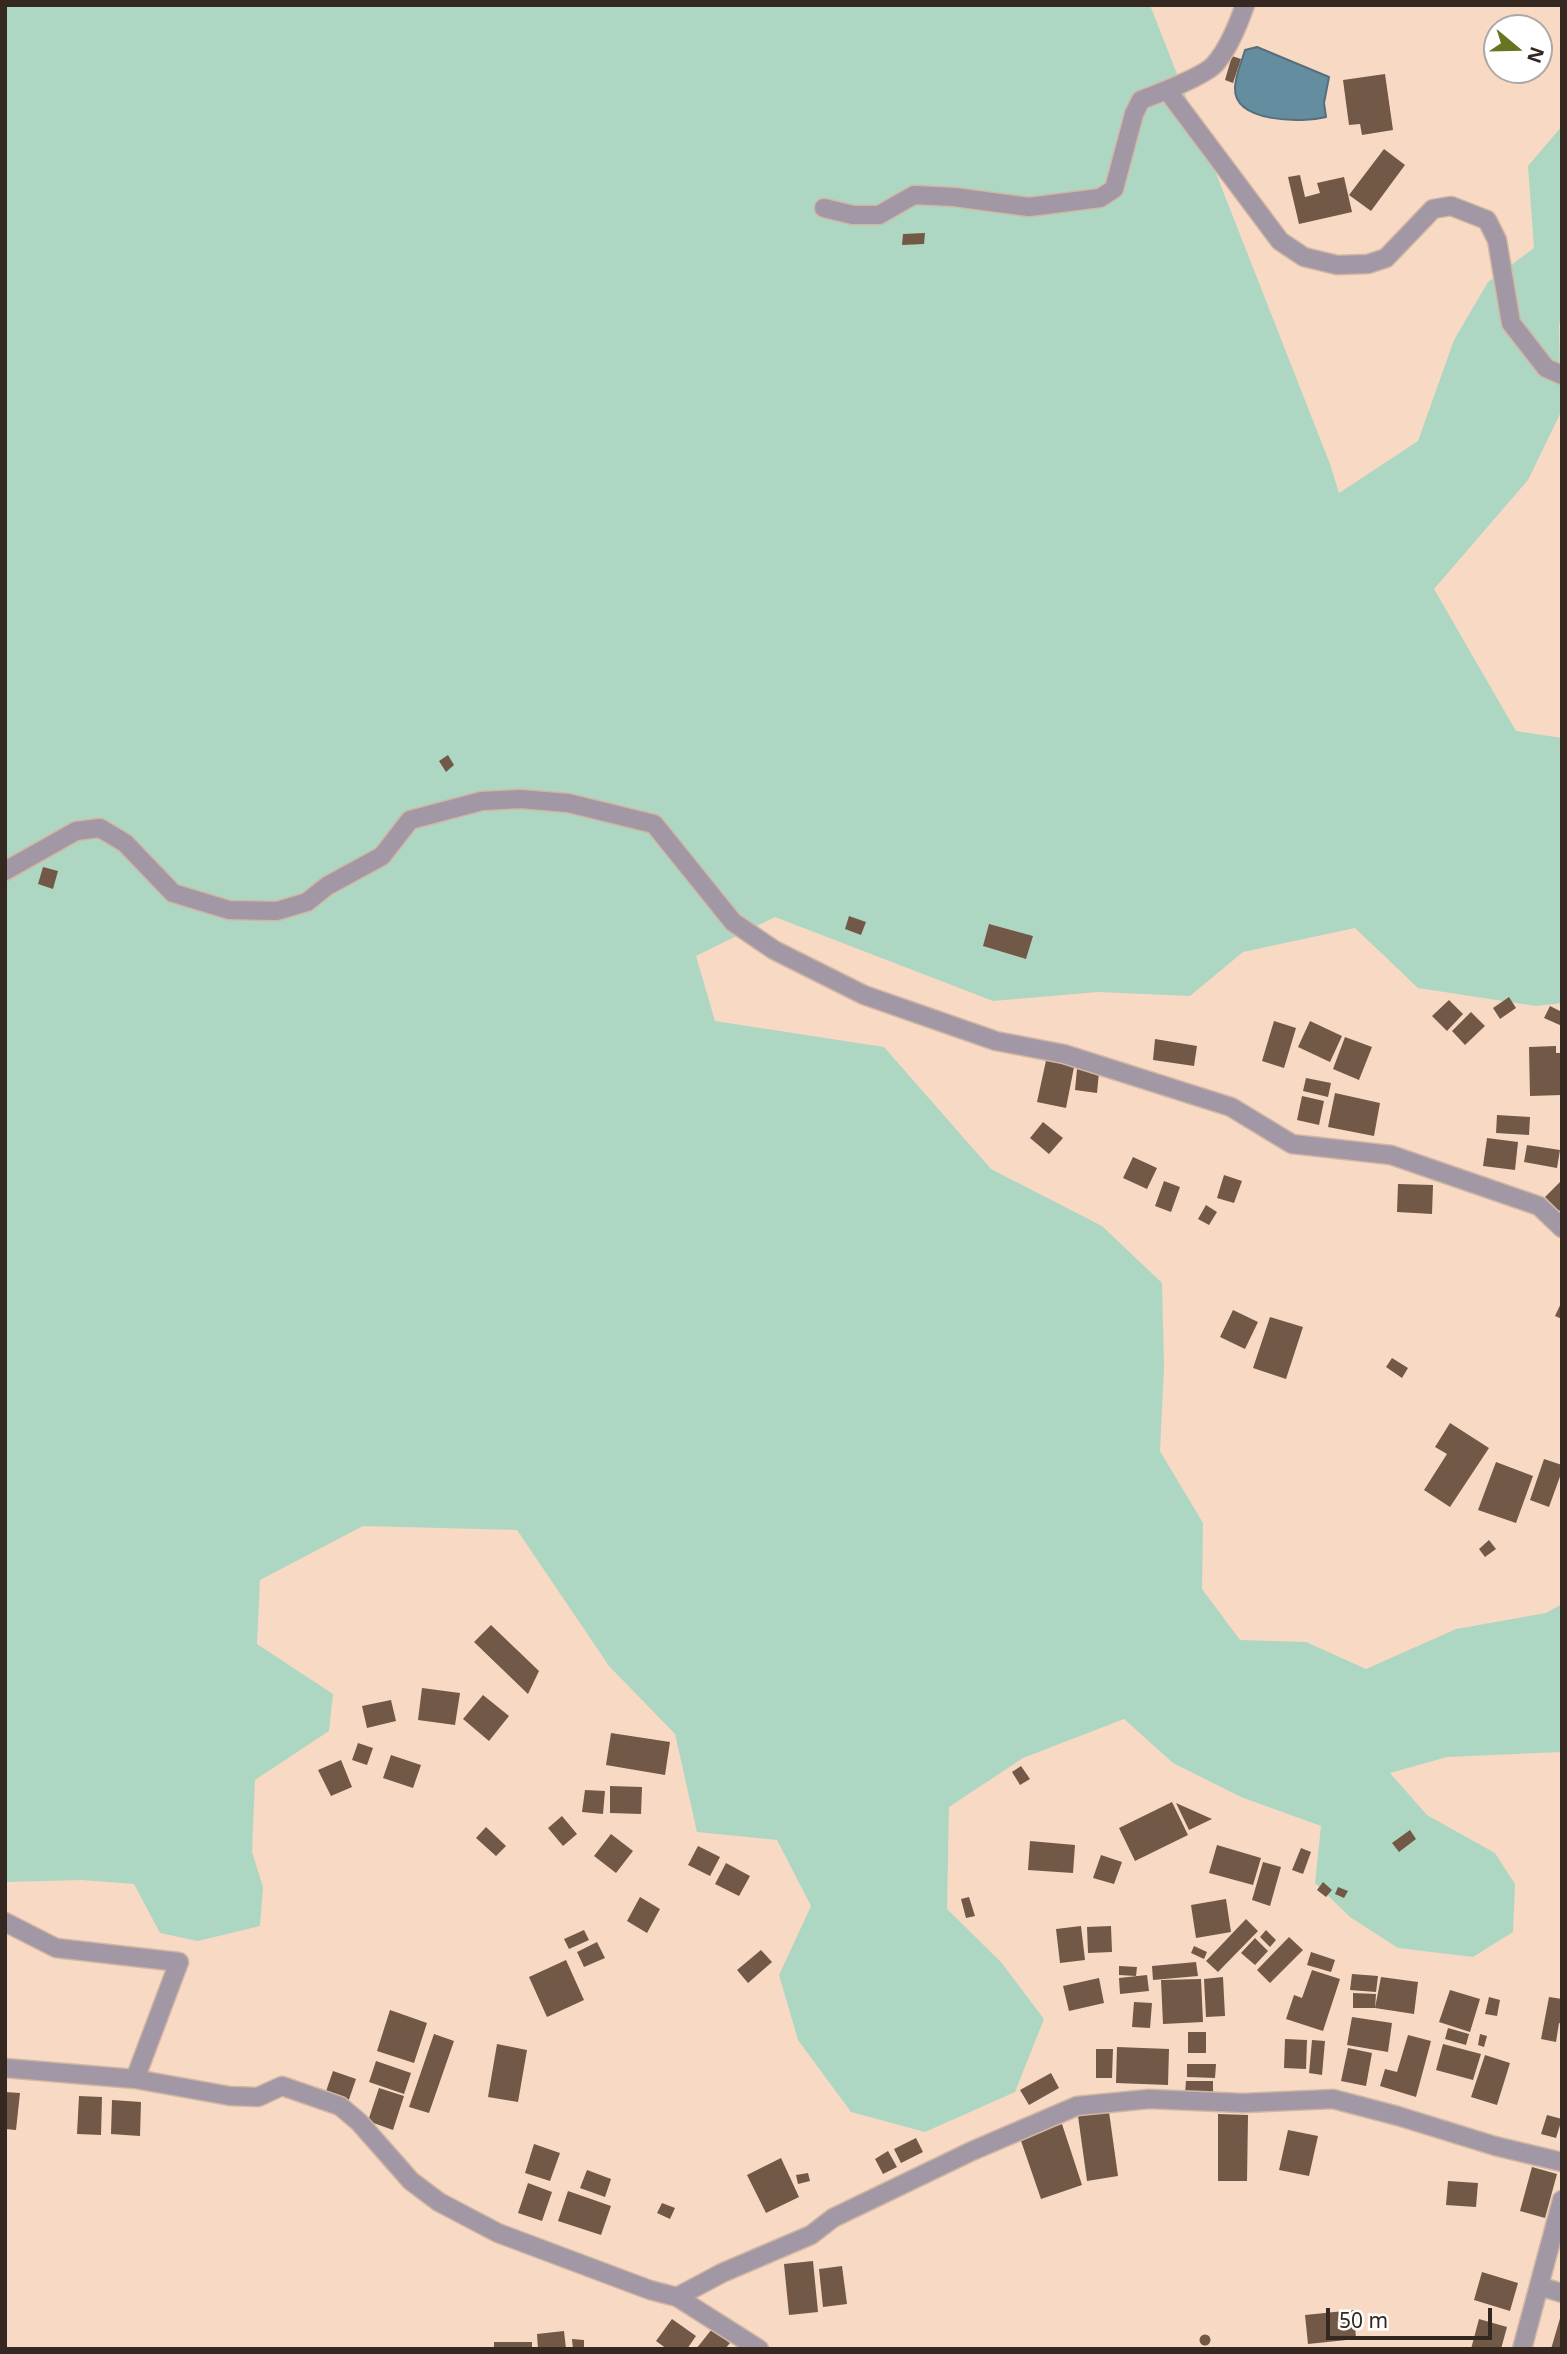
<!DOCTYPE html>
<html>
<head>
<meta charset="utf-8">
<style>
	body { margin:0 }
	#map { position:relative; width:1567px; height:2354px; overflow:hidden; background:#f8d9c4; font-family:"Noto Sans",sans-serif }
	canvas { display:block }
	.frame { position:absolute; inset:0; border:7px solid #342820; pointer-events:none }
	.north { position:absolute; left:1483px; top:14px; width:70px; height:70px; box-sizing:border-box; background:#fff; border:2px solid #aea9a6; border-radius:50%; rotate:109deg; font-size:19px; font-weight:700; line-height:28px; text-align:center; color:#342820 }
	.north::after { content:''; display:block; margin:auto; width:24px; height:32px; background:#687520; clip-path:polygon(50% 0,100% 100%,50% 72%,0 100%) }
	.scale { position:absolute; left:1326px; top:2308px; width:166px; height:32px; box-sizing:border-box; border:4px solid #342820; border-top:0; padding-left:9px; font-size:21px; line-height:24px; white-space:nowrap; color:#342820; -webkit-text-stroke:5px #fff; paint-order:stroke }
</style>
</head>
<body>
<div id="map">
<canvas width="1567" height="2354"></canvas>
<div class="frame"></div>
<div class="north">N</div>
<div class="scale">50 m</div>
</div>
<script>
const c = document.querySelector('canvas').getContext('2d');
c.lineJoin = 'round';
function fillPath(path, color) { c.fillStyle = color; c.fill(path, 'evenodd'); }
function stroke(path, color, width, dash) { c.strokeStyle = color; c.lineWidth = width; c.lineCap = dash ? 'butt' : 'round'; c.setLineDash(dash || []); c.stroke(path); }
fillPath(new Path2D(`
	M5,5H1150L1330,464L1339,493L1418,441L1454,340L1488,282L1534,248L1528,166L1562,126V310L1559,326L1561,412L1528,480L1434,589L1516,731L1562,738V1003L1536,1006L1418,988L1355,928L1243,952L1190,996L1098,992L993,1001L775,917L696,956L715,1021L884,1047L991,1169L1102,1226L1162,1283L1164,1367L1160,1451L1203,1523L1202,1589L1240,1640L1306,1642L1366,1669L1456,1629L1546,1613L1562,1604V1752L1447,1757L1390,1773L1427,1815L1495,1853L1515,1884L1513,1932L1473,1957L1398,1948L1350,1917L1315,1883L1321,1826L1241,1797L1173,1763L1124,1719L1023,1758L949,1807L947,1909L1001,1962L1044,2019L1015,2092L925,2132L851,2112L798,2040L779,1975L811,1906L777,1840L697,1832L675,1734L609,1666L517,1530L363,1526L260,1580L257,1644L333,1694L329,1731L255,1780L252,1852L263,1887L260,1926L198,1941L160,1933L134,1884L82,1880L5,1882Z`), '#aed7c3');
const water = new Path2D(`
	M1257,47L1329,77L1324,103L1326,117C1303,123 1234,123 1235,88C1235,76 1242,61 1245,50Z`);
fillPath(water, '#658da0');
stroke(water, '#566f7a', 2);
fillPath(new Path2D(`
	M1232,56L1241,59L1233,83L1225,80Z
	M1385,74L1393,130L1362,135L1360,124L1349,125L1343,80Z
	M1384,149L1405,165L1371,211L1349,195Z
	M1300,175L1305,197L1320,193L1317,183L1344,177L1352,212L1299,224L1288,177Z
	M925,233L924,244L902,245L903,234Z
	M448,755L454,765L446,772L439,761Z
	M43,867L58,871L53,889L38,884Z
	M849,916L866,922L861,935L845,929Z
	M989,924L1033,936L1026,959L983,946Z
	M1509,997L1516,1008L1500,1019L1493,1008Z
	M1449,1000L1463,1014L1447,1031L1432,1016Z
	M1550,1006L1562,1012V1026L1544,1018Z
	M1471,1012L1485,1026L1465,1045L1452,1031Z
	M1274,1021L1296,1028L1284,1068L1262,1061Z
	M1310,1021L1342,1036L1330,1062L1298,1047Z
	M1345,1037L1372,1047L1359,1080L1333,1069Z
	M1155,1039L1197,1046L1194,1066L1153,1060Z
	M1556,1046V1053H1562V1095L1530,1096L1529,1047Z
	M1047,1056L1075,1062L1066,1108L1037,1102Z
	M1077,1069L1099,1072L1097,1093L1075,1090Z
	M1306,1078L1331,1083L1328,1097L1303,1091Z
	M1335,1093L1380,1103L1374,1136L1328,1127Z
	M1302,1096L1324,1101L1319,1125L1297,1120Z
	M1497,1115L1530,1117L1529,1135L1496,1133Z
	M1043,1122L1063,1138L1049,1154L1030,1138Z
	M1487,1138L1518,1142L1515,1170L1483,1166Z
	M1527,1145L1560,1150L1557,1168L1524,1162Z
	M1133,1157L1157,1168L1147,1189L1123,1178Z
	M1224,1175L1242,1181L1234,1203L1217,1198Z
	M1164,1181L1180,1187L1171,1212L1155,1206Z
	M1560,1182L1562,1184V1208L1559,1211L1545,1197Z
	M1398,1184L1433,1185L1432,1214L1397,1212Z
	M1206,1205L1217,1212L1209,1225L1198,1219Z
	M1562,1301V1319L1555,1316Z
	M1233,1310L1258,1322L1245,1349L1220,1337Z
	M1270,1317L1303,1327L1286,1379L1253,1368Z
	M1392,1358L1408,1368L1402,1378L1386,1367Z
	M1450,1423L1489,1448L1450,1507L1424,1490L1447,1454L1435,1447Z
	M1544,1459L1562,1465V1471L1549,1507L1530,1500Z
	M1496,1462L1533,1476L1516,1523L1478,1510Z
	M1489,1540L1496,1549L1485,1557L1479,1549Z
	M491,1625L539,1671L528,1694L474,1642Z
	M422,1688L460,1693L455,1725L418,1720Z
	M483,1695L509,1716L489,1741L463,1719Z
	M391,1700L396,1721L367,1728L362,1706Z
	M611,1733L670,1742L665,1775L606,1765Z
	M358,1743L373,1748L367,1765L352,1760Z
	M391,1755L421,1765L413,1788L383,1778Z
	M341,1760L352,1787L331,1796L318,1770Z
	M1021,1766L1030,1779L1020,1785L1012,1772Z
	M610,1786L642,1787L641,1814L610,1813Z
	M585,1790L605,1791L603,1814L582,1812Z
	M1172,1802L1188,1835L1135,1861L1119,1828Z
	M1176,1803L1212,1819L1189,1830Z
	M562,1816L577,1834L563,1846L548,1828Z
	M486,1827L506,1846L496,1856L476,1838Z
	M1410,1830L1416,1839L1399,1852L1392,1843Z
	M611,1834L633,1851L616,1873L594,1856Z
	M1030,1841L1075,1845L1073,1873L1028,1870Z
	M1217,1845L1261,1858L1253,1885L1209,1873Z
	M698,1846L720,1857L710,1876L688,1865Z
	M1301,1848L1311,1852L1303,1874L1292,1870Z
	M1101,1855L1122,1862L1114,1884L1093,1878Z
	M1263,1862L1281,1867L1270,1906L1252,1900Z
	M726,1863L750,1876L739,1896L715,1884Z
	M1323,1882L1332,1890L1326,1897L1317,1890Z
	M1338,1887L1348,1891L1344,1898L1335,1894Z
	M640,1897L660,1909L647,1933L627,1921Z
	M969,1897L975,1916L966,1918L961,1899Z
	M1226,1899L1231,1932L1196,1938L1191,1905Z
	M1246,1919L1258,1931L1218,1972L1206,1961Z
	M1081,1926L1085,1960L1060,1963L1056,1929Z
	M1111,1926L1112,1952L1088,1953L1087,1927Z
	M584,1930L589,1940L569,1949L564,1939Z
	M1266,1930L1276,1940L1270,1947L1260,1937Z
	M1289,1937L1303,1950L1270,1983L1257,1970Z
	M1255,1938L1268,1951L1255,1965L1241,1953Z
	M597,1942L605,1958L584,1967L577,1952Z
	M1194,1946L1207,1952L1204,1959L1191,1953Z
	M761,1950L772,1962L748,1983L737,1970Z
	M1311,1952L1335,1960L1331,1972L1307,1965Z
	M566,1960L584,2000L547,2017L529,1977Z
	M1196,1962L1198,1976L1153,1980L1152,1966Z
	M1119,1966L1137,1967L1136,1976L1119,1975Z
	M1312,1970L1340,1979L1323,2031L1286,2019L1294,1995L1302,1998Z
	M1352,1974L1378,1976L1376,1992L1350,1990Z
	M1147,1975L1149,1991L1120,1994L1119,1978Z
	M1223,1977L1225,2016L1206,2017L1204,1979Z
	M1381,1977L1418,1982L1414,2014L1375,2008Z
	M1099,1978L1104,2003L1069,2011L1063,1986Z
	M1201,1979L1203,2022L1163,2024L1161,1980Z
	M1450,1990L1480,1999L1470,2032L1439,2022Z
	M1353,1993L1376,1994L1375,2008H1353Z
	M1489,1997L1500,2000L1497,2016L1485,2014Z
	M1549,1997L1562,1999V2024L1559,2023L1556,2042L1541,2039Z
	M1134,2002L1152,2003L1150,2028L1132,2027Z
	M390,2010L427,2023L414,2063L377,2051Z
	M1352,2017L1392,2023L1388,2052L1347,2045Z
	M1448,2028L1469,2034L1466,2045L1445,2039Z
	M1188,2032H1206V2053H1188Z
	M434,2034L454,2041L429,2113L409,2107Z
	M1480,2034L1487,2036L1484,2047L1478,2045Z
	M1408,2035L1431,2041L1416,2097L1380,2086L1385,2069L1397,2072Z
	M1285,2039L1307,2040L1306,2069L1284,2068Z
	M1312,2040L1325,2041L1322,2075L1309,2073Z
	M497,2044L527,2050L518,2102L488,2097Z
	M1443,2044L1481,2054L1473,2080L1436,2070Z
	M1117,2047L1169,2049L1168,2085L1116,2083Z
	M1348,2048L1372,2053L1366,2086L1341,2081Z
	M1096,2049H1113L1112,2078H1096Z
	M1485,2055L1510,2063L1497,2105L1471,2097Z
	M376,2061L411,2073L404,2094L369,2082Z
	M1187,2064H1216L1215,2078L1187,2077Z
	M333,2071L356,2079L346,2108L323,2100Z
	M1051,2073L1059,2088L1029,2105L1020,2090Z
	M1186,2081H1213V2094H1185Z
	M379,2088L404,2096L393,2130L368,2121Z
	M5,2092L20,2093L16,2130L5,2129Z
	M79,2096L102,2097L101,2135L77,2134Z
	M112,2100L141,2102L140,2136L111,2134Z
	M1109,2112L1118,2176L1087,2181L1078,2116Z
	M1218,2114L1248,2115L1247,2181H1218Z
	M1547,2115L1562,2119L1556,2138L1541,2134Z
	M1062,2124L1082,2185L1041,2199L1020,2138Z
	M1288,2130L1318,2136L1309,2176L1279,2170Z
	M916,2138L923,2152L901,2163L894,2149Z
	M534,2144L560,2153L550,2181L525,2173Z
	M888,2151L897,2167L883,2174L875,2159Z
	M781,2158L799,2197L766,2213L747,2175Z
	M1532,2167L1557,2174L1545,2218L1520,2211Z
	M587,2170L611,2179L605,2197L580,2188Z
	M808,2173L810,2181L798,2184L796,2175Z
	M1448,2181L1478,2183L1476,2207L1446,2205Z
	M528,2183L552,2192L542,2221L518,2213Z
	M568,2191L611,2206L601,2235L558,2221Z
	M662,2203L675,2208L670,2219L657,2213Z
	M813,2261L818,2312L789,2315L784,2264Z
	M842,2266L847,2304L823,2307L819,2269Z
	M1482,2272L1518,2283L1510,2311L1474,2300Z
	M1354,2310L1356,2339L1308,2344L1305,2315Z
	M1561,2315L1562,2349H1551Z
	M672,2319L696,2336L687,2349H667L656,2341Z
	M1479,2319L1507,2327L1501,2349H1471Z
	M712,2329L730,2343L725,2349H696Z
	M564,2331L566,2349H538L537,2334Z
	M1199.5 2340a5.5 5.5 0 1 1 11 0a5.5 5.5 0 1 1-11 0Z
	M572,2339L584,2340V2349H573Z
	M494,2342H532V2349H494Z`), '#725846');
const minor = new Path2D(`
	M1167,90L1280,241L1304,257L1337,265L1368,264L1386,258L1433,209L1451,206L1487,220L1497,240L1511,323L1546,368L1562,375
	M824,208L853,215H879L914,195L954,197L1029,207L1100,198L1114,189L1134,114L1141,100C1157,94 1205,76 1215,64C1229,48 1238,25 1245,5
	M5,871L76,831L100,828L125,843L173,893L229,910L277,911L307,902L327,886L382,856L410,820L482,801L520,799L568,803L654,824L733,922L774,950L864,995L996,1041L1064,1054L1231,1107L1292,1144L1391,1155L1539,1206L1562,1228
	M5,1922L56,1948L179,1962L135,2079
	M5,2068L135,2079L230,2096L258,2097L282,2086L340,2106L359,2122L411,2181L439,2202L498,2233L650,2290L677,2297L759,2349
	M1539,2286L1562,2293
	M677,2297L722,2273L811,2235L833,2218L972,2151L1077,2106L1149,2099L1243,2103L1333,2099L1398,2116L1495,2146L1562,2162
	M1522,2349L1562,2200`);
stroke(minor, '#d1b6a3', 21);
stroke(minor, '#a197a5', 18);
</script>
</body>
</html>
